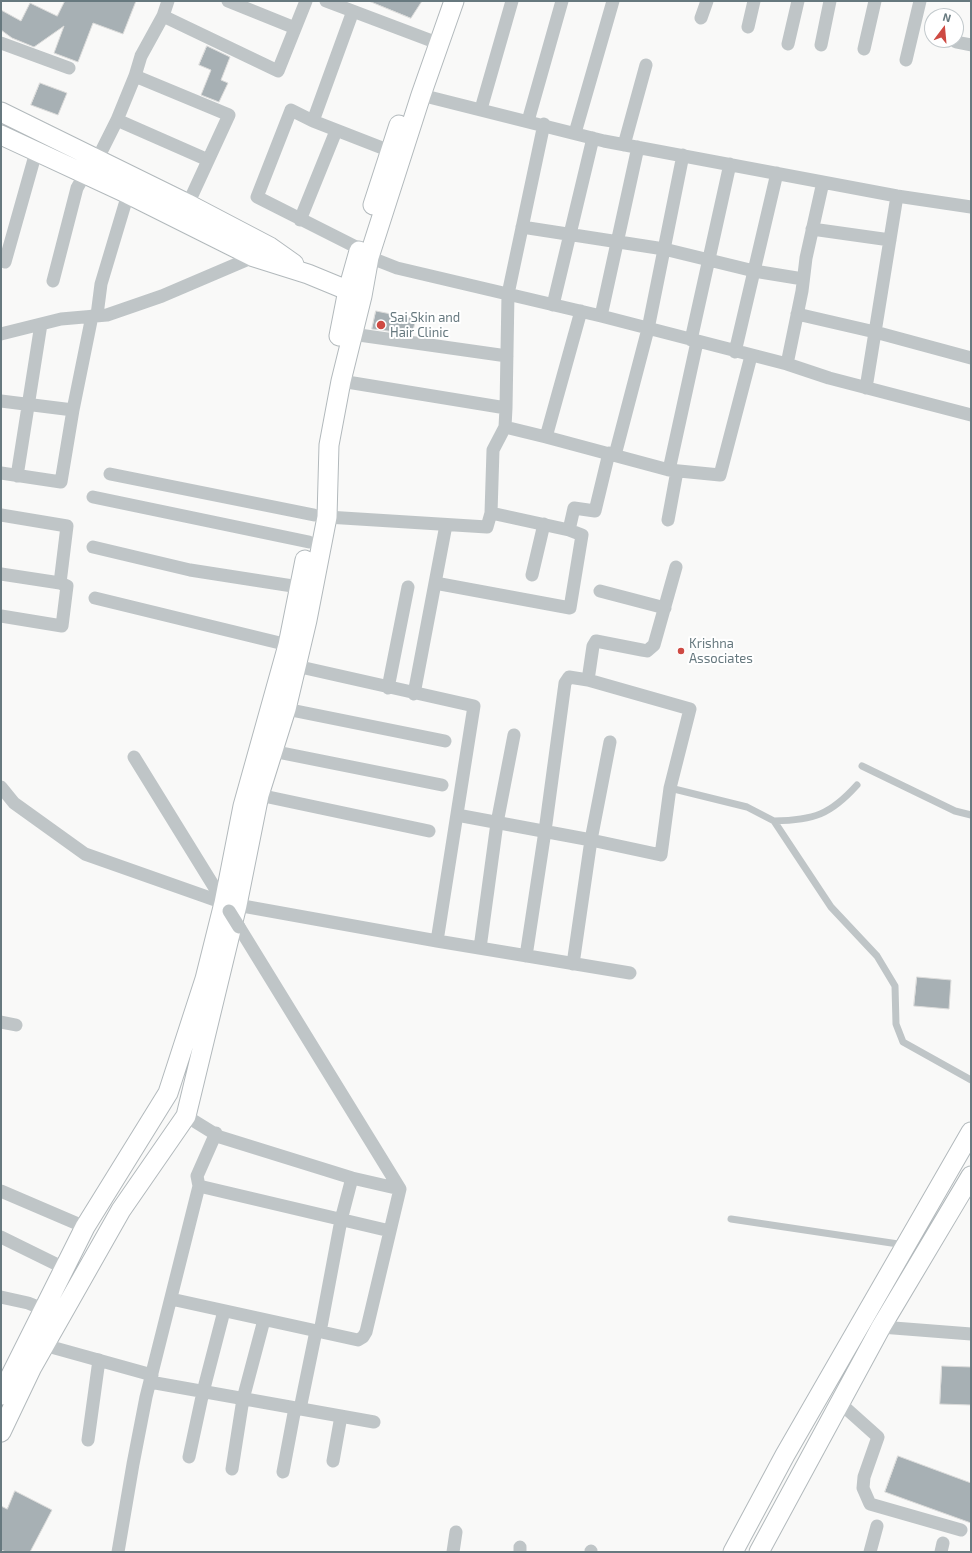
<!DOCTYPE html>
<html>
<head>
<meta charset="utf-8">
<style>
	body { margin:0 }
	#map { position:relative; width:972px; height:1553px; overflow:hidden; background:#f9f9f8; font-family:"Exo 2",sans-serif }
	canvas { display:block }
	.frame { position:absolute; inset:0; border:2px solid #67797f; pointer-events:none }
	.north { position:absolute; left:924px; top:8px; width:40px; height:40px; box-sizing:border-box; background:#fff; border:1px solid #c2c9cc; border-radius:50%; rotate:16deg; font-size:11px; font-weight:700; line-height:16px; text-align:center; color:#67797f }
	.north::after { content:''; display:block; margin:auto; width:14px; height:18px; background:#ce4a43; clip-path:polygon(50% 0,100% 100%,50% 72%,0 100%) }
</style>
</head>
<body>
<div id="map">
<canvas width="972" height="1553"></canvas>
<div class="frame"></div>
<div class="north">N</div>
</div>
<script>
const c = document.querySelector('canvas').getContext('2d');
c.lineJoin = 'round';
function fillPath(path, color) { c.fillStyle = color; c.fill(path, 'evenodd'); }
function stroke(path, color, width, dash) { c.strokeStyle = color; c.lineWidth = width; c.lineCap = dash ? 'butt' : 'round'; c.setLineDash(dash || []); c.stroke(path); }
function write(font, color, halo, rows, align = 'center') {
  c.font = font + ' "Exo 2",sans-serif'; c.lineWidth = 4; c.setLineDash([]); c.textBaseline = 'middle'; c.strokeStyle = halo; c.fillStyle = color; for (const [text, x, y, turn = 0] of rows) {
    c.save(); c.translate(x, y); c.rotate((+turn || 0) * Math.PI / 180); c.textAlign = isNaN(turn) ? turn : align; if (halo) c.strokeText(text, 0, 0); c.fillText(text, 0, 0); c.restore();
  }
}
const building = new Path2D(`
	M65,1H136L123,34L93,23L78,62L54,53L64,26L34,47L12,38L1,30V10L21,21L30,3L57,16Z
	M369,1H422L411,18Z
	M207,46L230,57L221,80L228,83L219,102L201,95L211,70L199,65Z
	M40,83L67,93L58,115L31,105Z
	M376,311L416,319L412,334L372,329Z
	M917,977L951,980L949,1009L914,1006Z
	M942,1366L971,1367V1405L940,1404Z
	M898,1456L971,1483V1523L885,1492Z
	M15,1491L52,1510L30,1552H6L1,1550V1506L7,1509Z`);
fillPath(building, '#a7b0b4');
stroke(building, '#dbdbda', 1);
const secondary = new Path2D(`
	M1,112L188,204L270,247L294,264
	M1,135L128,194L254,257L308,274L359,295
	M373,205L399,125
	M339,336L348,290L359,251
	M1,1395L85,1227L168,1093L205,979L224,903L243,806L288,645L305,560
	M1,1432L32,1367L121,1210L186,1116L237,905L259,795L286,709L307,620L327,517L329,445L341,381L362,296L369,257L421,95L454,1
	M733,1552L785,1455L971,1132
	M759,1552L881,1327L971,1176`);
stroke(secondary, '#b2b9bc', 21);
stroke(new Path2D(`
	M862,766L955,811L971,815
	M670,788L747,807L774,821L831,907L877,956L895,986L896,1024L903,1042L971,1080
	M774,821C814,820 830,815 857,785
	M731,1219L905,1245`), '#bfc5c7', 7);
stroke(new Path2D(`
	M228,1L295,28
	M326,1L440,44
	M353,11L313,121L390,151
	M163,16L278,71L306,1
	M701,18L707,1
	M748,27L754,1
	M956,42L971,45
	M1,43L69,68
	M788,44L798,1
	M821,45L830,1
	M864,49L875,1
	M906,60L920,1
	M135,76L229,115L188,204
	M421,95L604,141L897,196L971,207
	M481,109L512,1
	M117,120L208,160
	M313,121L291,110L257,197L360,249
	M528,121L562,1
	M575,133L613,1
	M624,145L646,65
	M97,160L117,120L135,76L141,56L163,16L168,1
	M823,182L806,258L802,291L787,364L829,378L971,415
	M300,220L336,131
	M522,227L664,249L754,271L803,279
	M812,229L890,240
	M369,257L397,268L601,316L787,364
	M5,262L36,152
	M53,281L77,188L85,174
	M553,305L593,138
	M581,311L546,437L669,470L697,342
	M797,314L875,332L971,358
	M97,315L101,284L128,194
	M601,316L638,147
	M1,334L61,319L107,315L162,296L258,255
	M352,334L507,356
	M691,340L730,164
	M735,352L777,173
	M341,381L506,408L505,427L546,437
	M866,388L897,196
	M1,401L73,410L92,316
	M506,408L508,294L544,124
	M615,455L648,329L683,155
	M669,470L720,475L751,356
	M1,473L61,482L73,410
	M110,474L314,515
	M17,476L41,324
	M93,497L309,542
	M491,513L493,450L505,427
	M1,515L67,526L60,583L1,574
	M327,517L487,527L491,513L569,530L574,508L595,511L609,453
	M668,520L677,471
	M93,547L190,570L299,587
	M532,575L544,524
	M435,583L570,608L582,535L569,530
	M600,591L665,608
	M95,598L288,645
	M1,616L62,626L67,586L60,583
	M296,666L474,706L437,941
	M588,680L593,646L596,641L642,650L647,651L654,645L676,567
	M388,688L408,587
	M414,694L446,525
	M286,709L445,741
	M272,751L442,785
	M134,757L226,906
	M1,787L14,803L85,854L224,903
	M259,795L429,831
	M457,815L591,840L573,964
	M237,905L437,941L630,973
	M480,948L497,823L514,735
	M526,956L545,831L565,683L569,677L588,680L690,709L670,788L661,855L591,840L610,742
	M1,1022L16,1025
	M186,1116L220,1137L352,1178L400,1189L239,927
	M216,1133L197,1176L199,1186L390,1231
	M1,1191L85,1227
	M1,1237L64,1268
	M1,1297L28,1303L43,1309
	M171,1299L358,1340L363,1337L366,1332L400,1189
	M881,1327L971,1334
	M320,1332L341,1220L352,1178
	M44,1345L152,1375
	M150,1382L374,1422
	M840,1403L878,1437L864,1477L863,1488L870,1504L961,1530
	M300,1409L316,1331
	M88,1440L99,1360
	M189,1457L203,1392L224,1311
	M333,1461L341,1416
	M232,1469L243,1399L264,1320
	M283,1472L295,1408
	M118,1552L133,1464L146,1397L199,1186
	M453,1552L456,1532
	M520,1552V1547
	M591,1552V1551
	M870,1552L877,1526
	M941,1552L943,1543`), '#bfc5c7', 13);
stroke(secondary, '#fff', 19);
stroke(new Path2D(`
	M229,911L239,927`), '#bfc5c7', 13);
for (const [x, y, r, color] of [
	[381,325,5,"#ce4a43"],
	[681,651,4,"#ce4a43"]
]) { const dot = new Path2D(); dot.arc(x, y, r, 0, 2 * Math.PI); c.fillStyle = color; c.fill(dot); stroke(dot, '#fff', 1.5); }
write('13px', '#67797f', '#fff', [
	["Sai Skin and",390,318],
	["Hair Clinic",390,333],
	["Krishna",689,644],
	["Associates",689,659]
], 'left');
</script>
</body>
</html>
